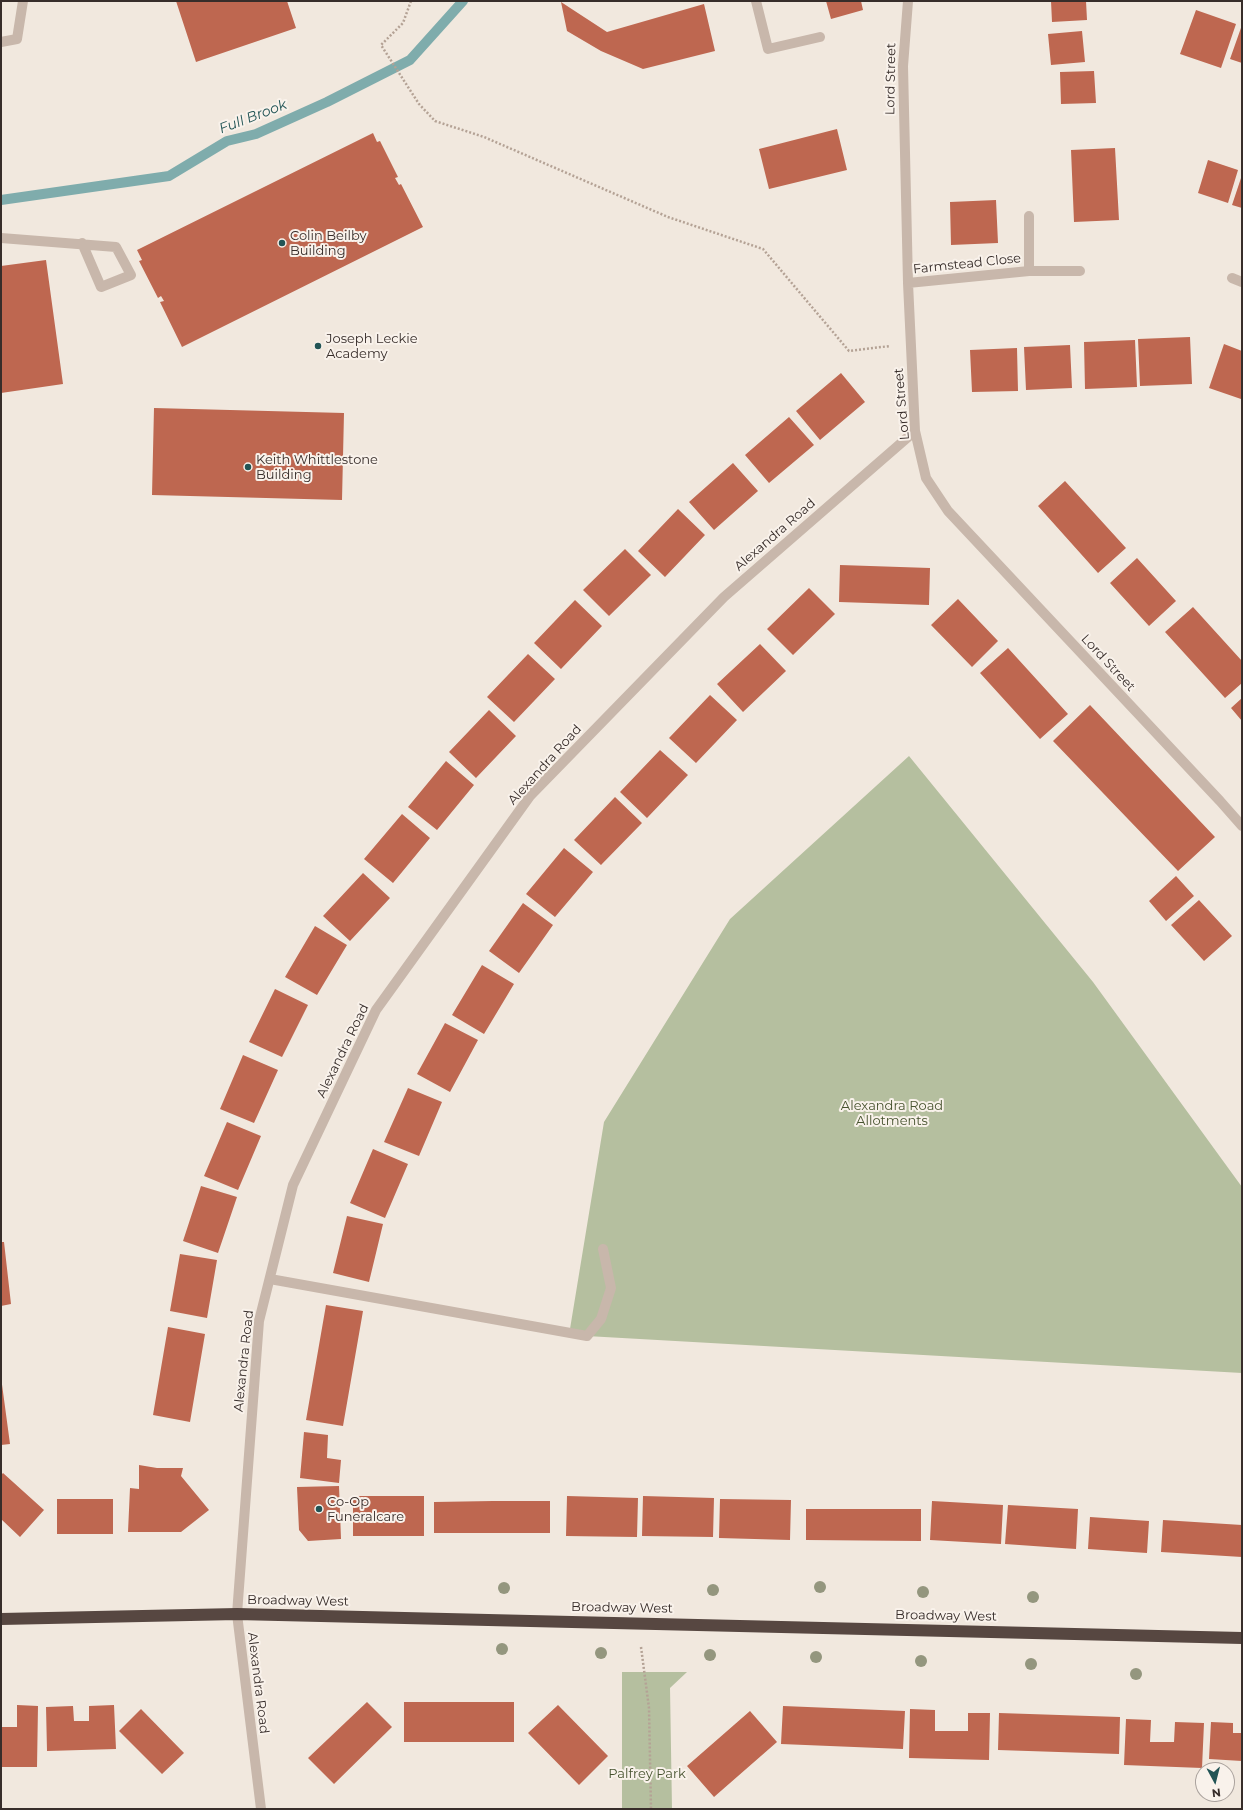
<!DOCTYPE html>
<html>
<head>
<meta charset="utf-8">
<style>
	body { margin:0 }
	#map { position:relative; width:1243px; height:1810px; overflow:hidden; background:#f1e8de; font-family:Montserrat,sans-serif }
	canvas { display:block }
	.frame { position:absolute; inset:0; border:2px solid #372d2a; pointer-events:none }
	.north { position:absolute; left:1195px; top:1762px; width:40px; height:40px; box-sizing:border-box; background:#f9f2eb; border:1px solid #aba39e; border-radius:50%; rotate:173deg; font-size:11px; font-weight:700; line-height:16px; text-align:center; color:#372d2a }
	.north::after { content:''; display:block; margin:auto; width:14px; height:18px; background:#225455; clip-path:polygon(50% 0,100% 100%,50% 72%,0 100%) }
</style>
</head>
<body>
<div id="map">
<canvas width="1243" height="1810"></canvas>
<div class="frame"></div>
<div class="north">N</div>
</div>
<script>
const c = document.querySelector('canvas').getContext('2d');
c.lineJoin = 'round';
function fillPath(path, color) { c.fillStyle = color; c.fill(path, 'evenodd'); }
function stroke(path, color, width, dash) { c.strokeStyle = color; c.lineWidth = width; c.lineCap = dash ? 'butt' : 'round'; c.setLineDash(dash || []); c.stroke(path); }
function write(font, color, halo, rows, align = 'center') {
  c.font = font + ' Montserrat,sans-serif'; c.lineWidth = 4; c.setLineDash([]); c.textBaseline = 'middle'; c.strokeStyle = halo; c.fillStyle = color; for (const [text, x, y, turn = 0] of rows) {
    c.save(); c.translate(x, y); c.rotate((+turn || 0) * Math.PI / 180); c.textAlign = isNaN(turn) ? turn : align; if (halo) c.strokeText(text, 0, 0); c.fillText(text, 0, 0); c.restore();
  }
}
fillPath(new Path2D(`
	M909,756L1093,982L1242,1187V1373L569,1335L604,1122L730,919Z
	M622,1672H687L670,1688L672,1809H622Z`), '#b5bf9f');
stroke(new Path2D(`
	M1,200L169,176L227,141L256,134L327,102L410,60L463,1`), '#7facac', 10);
fillPath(new Path2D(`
	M176,1H287L296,28L196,62Z
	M826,1H861L863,10L831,19Z
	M1051,1H1086L1087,20L1052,22Z
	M561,2L607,32L704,4L715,51L643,69L601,51L567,31Z
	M1196,10L1236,24L1221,68L1180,54Z
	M1242,25V63L1230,59Z
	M1082,31L1085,62L1051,65L1048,34Z
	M1094,71L1096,103L1061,104L1060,72Z
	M837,129L847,170L769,189L759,149Z
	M373,133L377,142L380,141L398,177L395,178L399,185L401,184L423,227L182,347L160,302L164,301L161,296L158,298L139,261L142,260L137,250Z
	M1115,148L1119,220L1074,222L1071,150Z
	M1208,160L1238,170L1228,203L1198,193Z
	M1242,175V208L1232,205Z
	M996,200L998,243L951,245L950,202Z
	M46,260L63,384L1,393V266Z
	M1190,337L1192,384L1140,386L1138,339Z
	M1135,340L1137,387L1085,389L1084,342Z
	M1224,344L1242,351V395L1241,399L1209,388Z
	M1070,345L1072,388L1026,390L1024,347Z
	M1017,348L1018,391L972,392L970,350Z
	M841,373L865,402L820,440L796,411Z
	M154,408L344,413L342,500L152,495Z
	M789,417L814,445L769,483L745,455Z
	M733,463L758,491L714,530L689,502Z
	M1065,481L1126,548L1098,573L1038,506Z
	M678,509L705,535L665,577L638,551Z
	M625,549L651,575L609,616L583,590Z
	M1137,558L1176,601L1149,626L1110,583Z
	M840,565L930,568L929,605L839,602Z
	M809,588L835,614L793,655L767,629Z
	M958,599L998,641L972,667L931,625Z
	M575,600L602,626L561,669L534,643Z
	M1193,607L1242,661V683L1225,698L1165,632Z
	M760,644L786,671L743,712L717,684Z
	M1008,648L1068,714L1040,739L980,673Z
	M528,654L555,679L514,722L487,697Z
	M710,695L737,720L696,763L669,738Z
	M1242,698V721L1231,708Z
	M1090,705L1215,837L1178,871L1053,741Z
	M489,710L516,736L476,778L449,752Z
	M660,750L688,775L647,818L620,792Z
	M446,761L474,785L437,830L408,807Z
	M615,797L642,823L601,865L574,840Z
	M402,814L430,838L393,883L364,859Z
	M564,848L593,872L555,917L526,894Z
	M363,873L390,898L350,941L323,916Z
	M1176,876L1194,896L1166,921L1149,901Z
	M1199,900L1232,936L1204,961L1171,925Z
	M523,903L553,925L519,973L489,951Z
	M315,926L347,945L317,995L285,977Z
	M482,965L514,984L484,1034L452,1015Z
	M275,989L308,1005L282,1057L249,1042Z
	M445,1023L478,1040L450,1092L417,1074Z
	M243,1055L278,1070L254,1123L220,1109Z
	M408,1088L442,1102L419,1156L384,1142Z
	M227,1122L261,1136L238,1190L204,1176Z
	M373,1149L408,1164L385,1218L350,1203Z
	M201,1186L237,1197L218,1253L183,1241Z
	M347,1216L383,1224L369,1282L333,1273Z
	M1,1242H4L11,1304L1,1306Z
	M180,1254L217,1260L207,1318L170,1311Z
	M326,1305L363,1311L343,1426L306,1420Z
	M168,1327L205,1334L190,1422L153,1415Z
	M1,1377L10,1444L1,1445Z
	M304,1432L328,1435L327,1458L341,1460L339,1483L300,1478Z
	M139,1465L157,1468H183L181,1476L209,1510L181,1532H128L130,1488L139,1489Z
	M3,1473L44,1510L20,1537L1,1519V1475Z
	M339,1486L341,1539L308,1541L299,1530L297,1487Z
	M353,1496H424V1536H353Z
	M567,1496L638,1498L637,1537L566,1536Z
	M643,1496L714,1498L713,1537L642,1536Z
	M57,1499H113V1534H57Z
	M720,1499L791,1500L790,1540L719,1538Z
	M493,1501H550V1533H434V1502Z
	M932,1501L1003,1505L1001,1544L930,1540Z
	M1008,1505L1078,1509L1076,1549L1005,1544Z
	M806,1509H921V1541L806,1540Z
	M1090,1517L1149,1521L1147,1553L1088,1549Z
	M1163,1520L1242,1525V1557L1161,1552Z
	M367,1702L392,1727L334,1784L308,1758Z
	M404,1702H514V1742H404Z
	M17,1705L38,1706L37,1767H1V1727H17Z
	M114,1705L116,1749L47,1751L46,1707L73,1706L74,1721H89V1706Z
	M558,1705L608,1756L579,1785L528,1733Z
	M783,1706L905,1711L903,1749L781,1744Z
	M141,1709L184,1753L162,1774L119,1731Z
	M910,1709L935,1710V1731H968V1713H990L989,1760L909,1758Z
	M750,1711L777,1742L714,1797L687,1766Z
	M999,1713L1120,1717L1119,1754L998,1750Z
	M1126,1719L1151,1720L1150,1742H1174L1175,1722L1204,1723L1202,1768L1124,1765Z
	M1211,1722L1233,1723V1733H1242V1761L1209,1759Z`), '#be6750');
stroke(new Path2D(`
	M411,1L403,23L381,45L419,104L435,121L484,137L668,217L763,249L849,351L890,346
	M641,1647L649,1708L651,1809`), '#b4a295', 2.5, [2, 2]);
stroke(new Path2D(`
	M756,1L768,49L820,37
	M908,1L903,66L908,283L915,431L926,478L948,511L1220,801L1242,826
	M1,42L17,39L23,1
	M1,238L116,247L131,275L101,287L82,243
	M1029,271V216
	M1232,278L1242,282
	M908,283L1029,271H1080
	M270,1279L587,1336L601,1319L611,1288L603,1249
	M261,1809L237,1614L259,1321L293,1185L376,1010L530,796L724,597L915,431`), '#c8b7ab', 10);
stroke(new Path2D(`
	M1,1619L237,1614L1242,1638`), '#574741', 12);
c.fillStyle = '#94967e';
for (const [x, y] of [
	[820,1587],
	[504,1588],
	[713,1590],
	[923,1592],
	[1033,1597],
	[502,1649],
	[601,1653],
	[710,1655],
	[816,1657],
	[921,1661],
	[1031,1664],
	[1136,1674]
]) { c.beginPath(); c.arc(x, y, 6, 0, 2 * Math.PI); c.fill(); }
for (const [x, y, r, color] of [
	[282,243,4,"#225455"],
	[318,346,4,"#225455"],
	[248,467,4,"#225455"],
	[319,1509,4,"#225455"]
]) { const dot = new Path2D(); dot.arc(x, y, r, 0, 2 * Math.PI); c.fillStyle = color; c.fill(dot); stroke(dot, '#f9f2eb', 1.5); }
write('13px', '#372d2a', '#f9f2eb', [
	["Lord Street",891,79,-89],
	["Farmstead Close",967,264,-6],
	["Lord Street",902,404,-95],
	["Alexandra Road",775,535,-41],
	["Lord Street",1108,663,47],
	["Alexandra Road",545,765,-48],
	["Alexandra Road",343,1051,-64],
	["Alexandra Road",244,1361,-84],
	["Broadway West",298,1601,1],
	["Broadway West",622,1608,1],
	["Broadway West",946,1616,1],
	["Alexandra Road",258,1683,83]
]);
write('13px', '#372d2a', '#f9f2eb', [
	["Colin Beilby",290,236],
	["Building",290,251],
	["Joseph Leckie",326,339],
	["Academy",326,354],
	["Keith Whittlestone",256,460],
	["Building",256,475],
	["Co-Op",327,1502],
	["Funeralcare",327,1517]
], 'left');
write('13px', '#47532f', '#f9f2eb', [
	["Alexandra Road",892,1106],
	["Allotments",892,1121],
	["Palfrey Park",647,1774]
]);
write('italic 14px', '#225455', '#f9f2eb', [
	["Full Brook",253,117,-21]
]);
</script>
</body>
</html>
